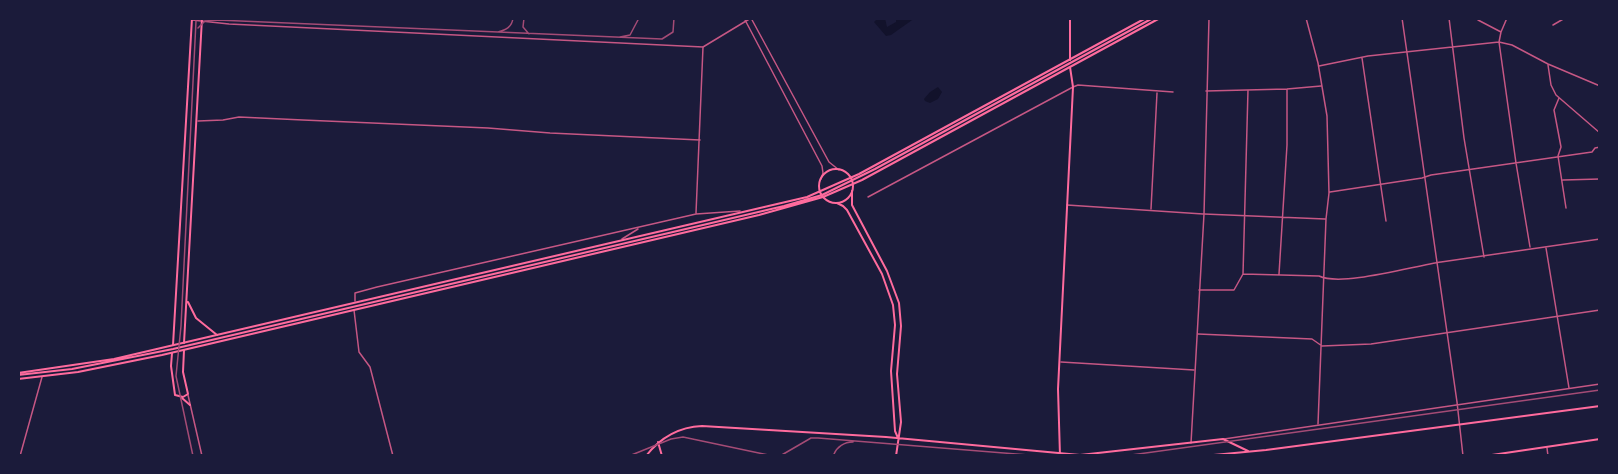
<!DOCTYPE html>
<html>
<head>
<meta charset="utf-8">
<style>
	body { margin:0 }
	#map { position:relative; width:1618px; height:474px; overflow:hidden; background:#1b1b3a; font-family:"Golos Text",sans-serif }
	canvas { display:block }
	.frame { position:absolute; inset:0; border:20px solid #1b1b3a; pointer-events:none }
</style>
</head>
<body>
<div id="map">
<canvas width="1618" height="474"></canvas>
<div class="frame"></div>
</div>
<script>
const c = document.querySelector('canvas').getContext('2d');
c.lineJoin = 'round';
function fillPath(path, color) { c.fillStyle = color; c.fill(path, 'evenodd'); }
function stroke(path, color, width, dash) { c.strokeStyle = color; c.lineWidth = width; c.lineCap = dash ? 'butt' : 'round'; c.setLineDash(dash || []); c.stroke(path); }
fillPath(new Path2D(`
	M878,18H885L887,27L896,22V18H915L891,35L886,36L874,22Z
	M938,87L942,92L938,99L930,103L925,101L924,99L930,92Z`), '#12122b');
stroke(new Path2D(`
	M1306,18L1318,63L1327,116L1329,193L1326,219L1318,424
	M1449,18L1464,138L1484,257
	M1507,18L1501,32L1499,42L1516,163L1530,247
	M1478,20L1501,32
	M1553,25L1565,18
	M1362,58L1386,221
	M1548,65L1551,85L1556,95L1600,133
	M1319,66L1368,56L1499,42L1512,45L1548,64L1600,86
	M1206,91L1287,89L1321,86
	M1559,98L1554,110L1561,147L1558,156L1566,208
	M198,121L223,120L239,117L303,120L488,128L550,133L700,140
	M1563,180L1600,179
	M1330,192L1422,178L1431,175L1592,152L1595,148L1600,147
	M868,197L1073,87L1078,85L1173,92
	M1151,209L1157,93
	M696,213L703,47
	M1204,214L1325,219
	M622,239L638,229
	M1546,248L1569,388
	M1243,274L1248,90
	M1279,274L1287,145V89
	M1199,290H1234L1243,274L1319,276C1342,287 1413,266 1441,262C1494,254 1547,247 1600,239
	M355,301V293L377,287L696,214L740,211
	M354,310L359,352L370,367L393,456
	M1198,334L1312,339L1322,346L1371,344L1600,310
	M1061,362L1194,370
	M188,395L202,456
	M1547,448L1548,456`), '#c65784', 1.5);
stroke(new Path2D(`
	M744,18L822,166L823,173L821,179
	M1402,18L1457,402L1463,456
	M192,20L229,24L703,47L751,18L829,162L839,170
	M1067,205L1203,214
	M1224,439L1600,384
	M1191,443L1204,214L1209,18
	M20,456L42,377`), '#c65784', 1.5);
stroke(new Path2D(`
	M1070,60V18
	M852,191V205L887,271L899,303L901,326L897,374L901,422L896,456
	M837,203L843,206L847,210L882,274L893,305L895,325L891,371L895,431L898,438
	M188,302L196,318L217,335
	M184,343L202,18
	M173,345L192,18
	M172,353L171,366L175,395L183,397L188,394L183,372L184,350
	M182,398L190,405
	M658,442L662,456
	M646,456C660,438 678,427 702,426L886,437L1080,455L1223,439L1248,451
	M1060,456L1058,389L1073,87L1070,67`), '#ff6b9d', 2);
stroke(new Path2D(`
	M819 186a17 17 0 1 1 34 0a17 17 0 1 1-34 0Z
	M18,373L114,359L807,197L859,174L1146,18
	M18,375L72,369L173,349L784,206L822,195L875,169L1153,18
	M18,379L78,372L162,355L759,215L823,197L862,180L1160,18
	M1203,456L1266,450L1600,406
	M1485,456L1600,439`), '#ff6b9d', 2);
stroke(new Path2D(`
	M524,18L523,27L529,34
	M198,28L205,21L217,20L662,39L673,32L674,18
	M498,32C506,30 512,27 513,18
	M620,37L630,35L639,18
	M834,454C837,447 844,442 853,442
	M193,456L176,376L181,326L196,21
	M629,456L671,439L683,437L773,456
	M780,456L811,438H818L1041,456
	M1124,456L1600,390`), '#a44b75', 1.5);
</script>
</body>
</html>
